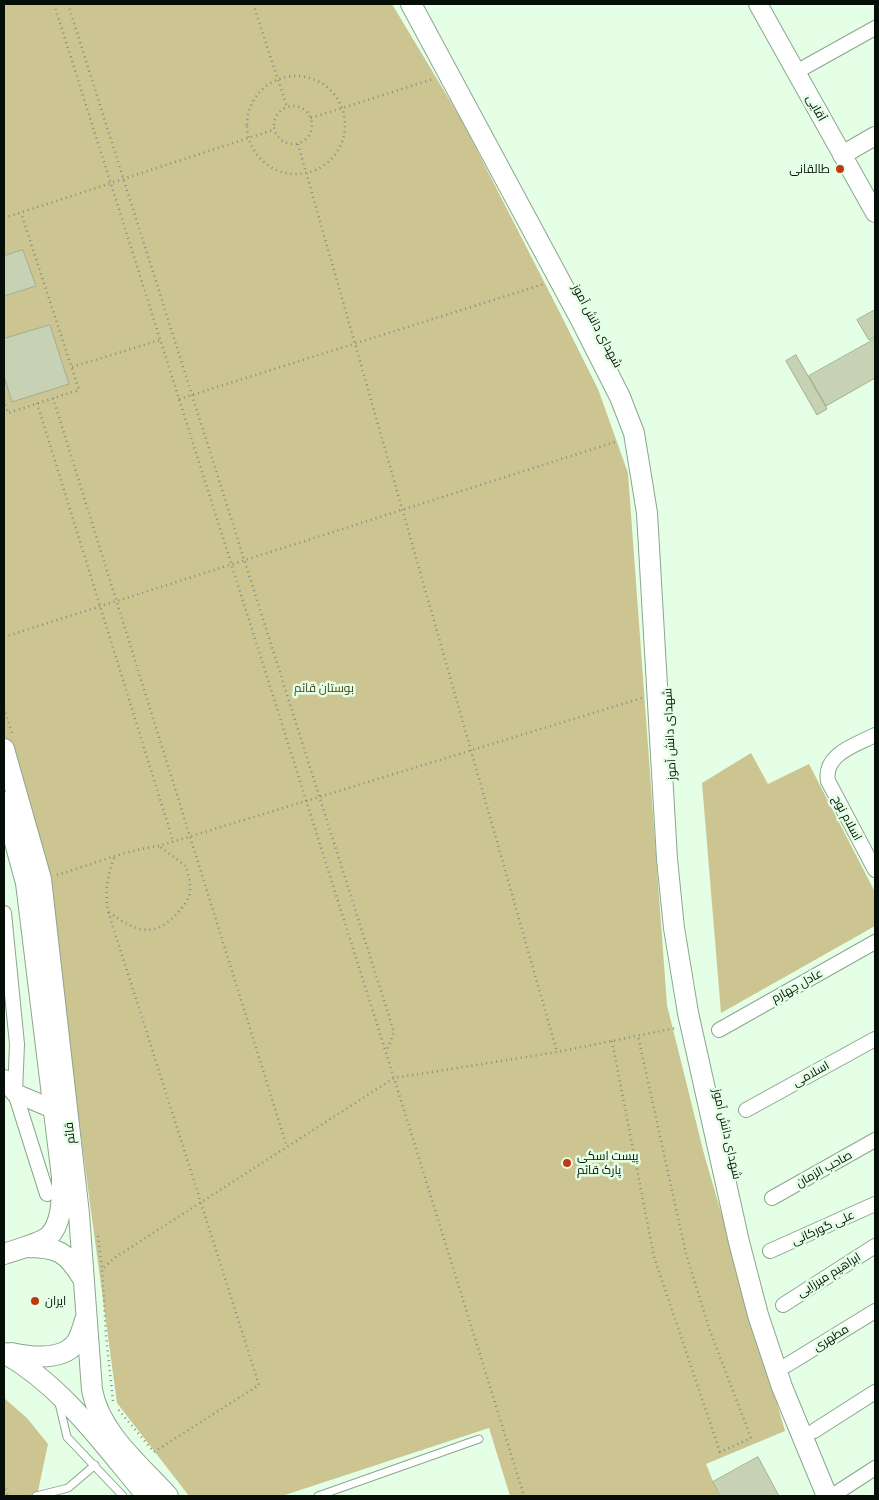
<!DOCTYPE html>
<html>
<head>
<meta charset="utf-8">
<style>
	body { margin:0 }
	#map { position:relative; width:879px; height:1500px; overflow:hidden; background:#e4ffe5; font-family:"Public Sans",sans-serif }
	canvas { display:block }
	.frame { position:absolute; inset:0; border:5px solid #060f07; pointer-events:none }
</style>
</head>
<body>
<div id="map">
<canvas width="879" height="1500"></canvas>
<div class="frame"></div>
</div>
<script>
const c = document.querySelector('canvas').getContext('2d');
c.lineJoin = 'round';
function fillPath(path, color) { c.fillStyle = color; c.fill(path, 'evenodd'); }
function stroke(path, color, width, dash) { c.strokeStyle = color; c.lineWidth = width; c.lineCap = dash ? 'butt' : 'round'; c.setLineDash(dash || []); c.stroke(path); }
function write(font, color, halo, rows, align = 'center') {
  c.font = font + ' "Public Sans",Cairo,sans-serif'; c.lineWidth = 5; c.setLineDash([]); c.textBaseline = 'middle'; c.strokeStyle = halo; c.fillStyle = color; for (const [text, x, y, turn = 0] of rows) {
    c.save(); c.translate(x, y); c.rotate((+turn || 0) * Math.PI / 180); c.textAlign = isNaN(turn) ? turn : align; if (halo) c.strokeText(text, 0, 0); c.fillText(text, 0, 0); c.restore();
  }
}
fillPath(new Path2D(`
	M4,4H392L461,119L558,309L598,389L628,473L667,1005L704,1154L785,1431L706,1464L719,1496H510L489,1428L282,1496H189L117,1403L43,856L4,741Z
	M751,753L768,784L809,764L875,892V926L721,1013L702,783Z
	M4,1398L27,1418L48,1444L37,1496H4Z`), '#ccc591');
const building = new Path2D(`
	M23,250L36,286L4,296V256Z
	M875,310V337L869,340L857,320Z
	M50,325L69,384L12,402L4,376V339Z
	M875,339V378L826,406L809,376Z
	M796,355L827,409L817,415L786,361Z
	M758,1457L779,1496H720L713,1482Z`);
fillPath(building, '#c6d2b3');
stroke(building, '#a3ae91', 1);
const service = new Path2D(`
	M59,1403L67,1437L123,1496
	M36,1496L68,1488L95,1465
	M318,1496L479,1439`);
const minor = new Path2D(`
	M796,72L875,28
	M875,735C856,745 823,754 828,781L875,870
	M4,913L17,1044L15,1093L47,1194
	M719,1030L875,942
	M746,1110L875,1039
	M772,1198L875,1140
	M770,1251L875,1204
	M783,1305L875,1246
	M787,1365L875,1311
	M814,1431L875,1392
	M838,1492L875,1468`);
const tertiary = new Path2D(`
	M758,4L875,213
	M842,155L875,136
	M4,1079L15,1093L53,1109`);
const secondary = new Path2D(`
	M411,4L581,320L620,397L634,433L647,513L667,859L674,928L688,1013L739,1242L758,1315L782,1387L827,1496
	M4,749L41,879L79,1214L92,1390C100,1433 140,1465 168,1496
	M4,802L26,883L62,1177C62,1195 63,1224 48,1237C39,1244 15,1250 4,1254
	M26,1247C58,1247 67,1252 83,1279
	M4,1353C63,1386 104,1445 147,1496
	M11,1353C30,1357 62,1361 76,1343C80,1337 83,1327 85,1320`);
stroke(service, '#8ca58e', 9);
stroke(minor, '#8ca58e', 16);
stroke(tertiary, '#8ca58e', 20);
stroke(secondary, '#8ca58e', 22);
stroke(new Path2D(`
	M54,4L394,1078L524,1496
	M68,4L394,1032L387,1050
	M253,4L287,107
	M247 125a49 49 0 1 1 98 0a49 49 0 1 1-98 0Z
	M274 125a19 19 0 1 1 38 0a19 19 0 1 1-38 0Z
	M311,118L433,79
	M298,144L557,1052
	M4,218L273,130
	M72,367L160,340
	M53,398L287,1147
	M179,399L544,284
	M4,400L8,413L79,390L21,213
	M37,403L173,841
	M4,637L618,441
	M4,708L13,736
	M114,858C107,877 105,891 108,911L259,1385L154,1452L116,1407
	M57,875C90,865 126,850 159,846L642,698
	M109,912C137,933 156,939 180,910C186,904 191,895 190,886C190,879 187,872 186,866L159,846
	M612,1041L654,1257L720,1452L751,1438L710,1331L686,1254L638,1036
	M98,1236L102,1269
	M113,1401L106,1335L102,1269L116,1257L394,1078L557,1052L676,1028
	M4,1484L8,1496`), '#7e917f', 2.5, [1, 4]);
stroke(service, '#fff', 7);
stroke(minor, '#fff', 14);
stroke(tertiary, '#fff', 18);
stroke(secondary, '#fff', 20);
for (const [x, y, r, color] of [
	[840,169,5,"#c23911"],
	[567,1163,5,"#c23911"],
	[35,1301,5,"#c23911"]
]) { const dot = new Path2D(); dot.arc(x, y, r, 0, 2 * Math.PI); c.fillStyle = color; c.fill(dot); stroke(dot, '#e4ffe5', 2); }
write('12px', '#060f07', '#e4ffe5', [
	["آقایی",816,108,61],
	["شهدای دانش آموز",597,326,62],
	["شهدای دانش آموز",670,734,-93],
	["اسلام نوح",847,818,62],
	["عادل چهارم",797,986,-29],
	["اسلامی",811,1074,-29],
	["قائم",70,1133,-96],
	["شهدای دانش آموز",727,1134,77],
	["صاحب الزمان",824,1169,-29],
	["علی گورکانی",823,1228,-24],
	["ابراهیم میرزایی",829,1275,-32],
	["مطهری",831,1338,-31]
]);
write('12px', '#060f07', '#e4ffe5', [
	["طالقانی",830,169,"right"],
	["پیست اسکی",577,1156],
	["پارک قائم",577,1170],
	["ایران",45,1301]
], 'left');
write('12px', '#4a4416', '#e4ffe5', [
	["بوستان قائم",324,688]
]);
</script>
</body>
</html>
